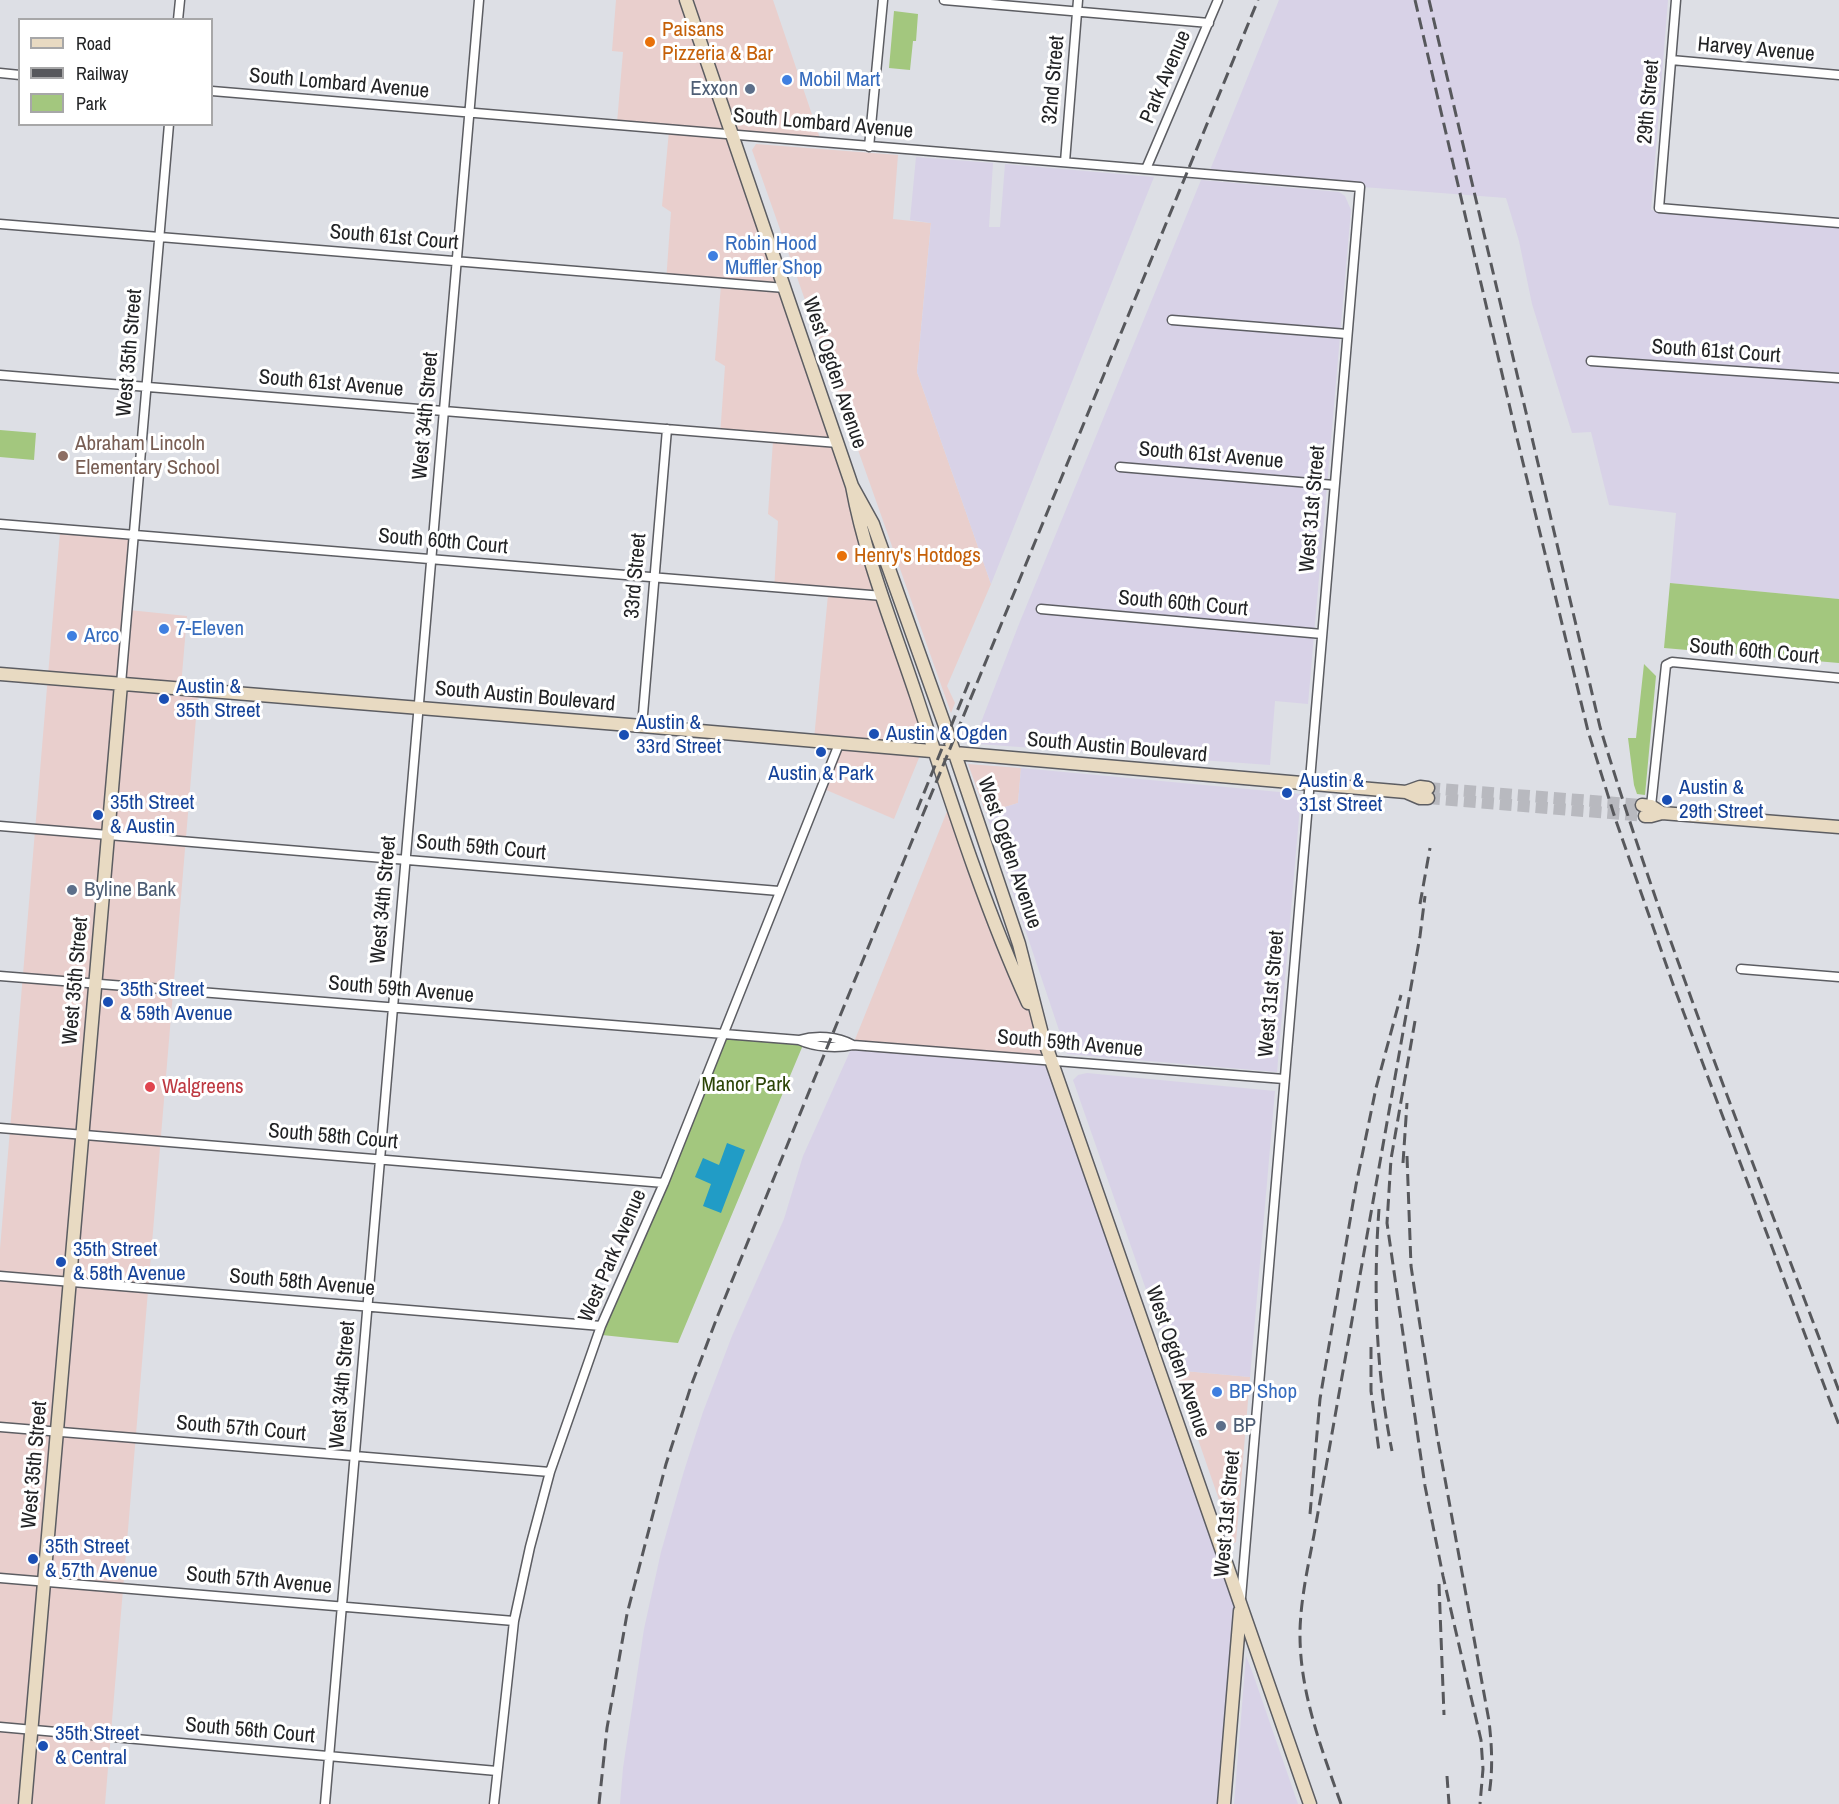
<!DOCTYPE html>
<html>
<head>
<meta charset="utf-8">
<style>
	body { margin:0 }
	#map { position:relative; width:1839px; height:1804px; overflow:hidden; background:#dddfe5; font-family:"Archivo Narrow",sans-serif }
	canvas { display:block }
	.legend { position:absolute; left:18px; top:18px; width:195px; height:108px; box-sizing:border-box; background:#fff; border:2px solid #a7a7a8; margin:0; padding:8px 10px; list-style:none; font-size:18px; color:#222325 }
	.legend li { display:flex; align-items:center; gap:12px; height:30px }
	.legend b { width:30px; border:2px solid #a7a7a8 }
</style>
</head>
<body>
<div id="map">
<canvas width="1839" height="1804"></canvas>
<ul class="legend">
<li><b style="height:8px;background:#e8dac2"></b>Road</li>
<li><b style="height:8px;background:#57585c"></b>Railway</li>
<li><b style="height:16px;background:#a3c77e"></b>Park</li>
</ul>
</div>
<script>
const c = document.querySelector('canvas').getContext('2d');
c.lineJoin = 'round';
function fillPath(path, color) { c.fillStyle = color; c.fill(path, 'evenodd'); }
function stroke(path, color, width, dash) { c.strokeStyle = color; c.lineWidth = width; c.lineCap = dash ? 'butt' : 'round'; c.setLineDash(dash || []); c.stroke(path); }
function write(font, color, halo, rows, align = 'center') {
  c.font = font + ' "Archivo Narrow",sans-serif'; c.lineWidth = 6; c.setLineDash([]); c.textBaseline = 'middle'; c.strokeStyle = halo; c.fillStyle = color; for (const [text, x, y, turn = 0] of rows) {
    c.save(); c.translate(x, y); c.rotate((+turn || 0) * Math.PI / 180); c.textAlign = isNaN(turn) ? turn : align; if (halo) c.strokeText(text, 0, 0); c.fillText(text, 0, 0); c.restore();
  }
}
fillPath(new Path2D(`
	M616,0H773L821,141L617,123L623,52L612,51Z
	M669,131L729,137L837,448L931,749L814,739L828,595L774,591L778,521L768,514L773,441L720,436L725,366L715,360L721,285L666,282L671,212L662,206Z
	M756,144L898,155L893,219L931,223L917,372L991,584L947,686L955,703L951,713L752,150Z
	M60,532L136,539L129,610L187,616L181,686L198,694L105,1804H0V1249Z
	M841,746L921,753L894,819L824,789Z
	M968,764L1021,768L1018,803L986,813Z
	M950,804L1050,1058L854,1042Z
	M1174,1370L1250,1377L1236,1542L1234,1543Z`), '#e9cfcd');
fillPath(new Path2D(`
	M1279,0H1668L1651,210L1839,226V599L1670,583L1676,513L1609,505L1591,432L1572,433L1532,304L1519,241L1506,198L1363,187L1360,184L1210,170Z
	M916,157L993,163L989,227H1000L1005,164L1154,177L991,584L917,372L931,223L910,220Z
	M1201,180L1339,192L1345,196L1351,210L1308,704L1275,701L1270,765L964,743L960,739L964,729L967,738L979,739L980,725L1019,624Z
	M1021,768L1301,794L1277,1072L1067,1054L986,813L1018,803Z
	M852,1047L1050,1064L1239,1605L1222,1804H620L623,1768L644,1629L661,1552L684,1471L703,1412L732,1336L784,1219L803,1156Z
	M1087,1073L1275,1091L1250,1377L1174,1370L1073,1080L1078,1075Z
	M1246,1656L1252,1671L1298,1804H1234Z`), '#d8d2e7');
fillPath(new Path2D(`
	M894,11L918,14L916,41H913L910,70L889,68Z
	M0,430L36,433L34,460L0,457Z
	M1670,583L1839,599V663L1664,648Z
	M1644,664L1656,676L1645,795L1637,794L1634,785L1628,738H1636Z
	M726,1039L803,1045L678,1343L602,1335Z`), '#a3c77e');
fillPath(new Path2D(`
	M727,1143L745,1150L721,1213L703,1206L711,1184L695,1177L703,1158L719,1165Z`), '#219cc6');
stroke(new Path2D(`
	M1428,788L1642,805
	M1428,798L1645,816`), '#b8b9bf', 12, [12, 6]);
const street = new Path2D(`
	M944,0L1209,23
	M1676,0L1659,208L1839,223
	M178,20L180,0
	M1671,60L1839,75
	M0,73L20,75
	M212,91L1360,187L1241,1598
	M869,147L883,0
	M1065,162L1078,0
	M1146,169L1218,0
	M0,224L785,288
	M1172,320L1347,334
	M1591,361L1839,378
	M0,375L838,443
	M1120,467L1334,485
	M0,524L883,596
	M1041,609L1322,634
	M121,684L169,124
	M642,726L667,429
	M1651,806L1666,665L1672,662L1839,678
	M0,826L779,891
	M1741,969L1839,977
	M0,976L799,1040C815,1047 836,1049 853,1045L1284,1079
	M799,1040C816,1035 837,1036 853,1045
	M0,1128L664,1183
	M0,1276L601,1326
	M0,1427L550,1472
	M0,1578L514,1621
	M0,1727L497,1771
	M325,1804L479,0
	M494,1804L514,1621L530,1547L550,1472L601,1326L664,1183L839,744`);
const secondary = new Path2D(`
	M686,0L852,486C865,557 893,626 916,695C950,798 983,904 1028,1003
	M852,486L873,524L955,754L1019,944L1042,1034L1310,1804
	M0,674L642,726L1406,792L1420,798H1428
	M1406,792L1420,787L1428,788
	M1642,805L1651,806L1662,813
	M1645,816H1651L1662,813L1839,827
	M25,1804L121,684
	M1224,1804L1240,1611`);
stroke(street, '#5c5d62', 11);
stroke(secondary, '#5c5d62', 15);
stroke(street, '#fff', 8);
stroke(secondary, '#e8dac2', 12);
stroke(new Path2D(`
	M1415,0L1517,438L1588,731L1615,818L1674,987L1839,1425
	M1429,0L1600,727C1668,952 1757,1171 1839,1391
	M917,810L971,677
	M1420,904L1430,848
	M1415,1021L1391,1159L1387,1223L1425,1486L1443,1576L1481,1740L1483,1769L1480,1804
	M1407,1156L1411,1266L1415,1293L1437,1435L1489,1721C1492,1747 1493,1770 1489,1795
	M1403,1163L1407,1103
	M1379,1209C1373,1289 1376,1372 1392,1451
	M1371,1347V1391L1379,1451
	M1310,1514L1320,1399L1356,1185L1376,1088L1401,995
	M1439,1584L1444,1715
	M1447,1776L1449,1804
	M599,1804L607,1728L627,1614L666,1464L691,1386L718,1315L833,1033L1258,0
	M1341,1804C1321,1747 1299,1691 1300,1630C1301,1598 1308,1566 1314,1535L1420,936L1425,896`), '#57585c', 3, [12, 6]);
for (const [x, y, r, color] of [
	[650,42,6,"#e8710a"],
	[787,80,6,"#3f7fe0"],
	[750,89,6,"#5c6f8a"],
	[713,256,6,"#3f7fe0"],
	[63,456,6,"#8d6e63"],
	[842,556,6,"#e8710a"],
	[164,629,6,"#3f7fe0"],
	[72,636,6,"#3f7fe0"],
	[164,699,6,"#1a4fb4"],
	[874,734,6,"#1a4fb4"],
	[624,735,6,"#1a4fb4"],
	[821,752,6,"#1a4fb4"],
	[1287,793,6,"#1a4fb4"],
	[1667,800,6,"#1a4fb4"],
	[98,815,6,"#1a4fb4"],
	[72,890,6,"#5c6f8a"],
	[108,1002,6,"#1a4fb4"],
	[150,1087,6,"#e0444e"],
	[61,1262,6,"#1a4fb4"],
	[1217,1392,6,"#3f7fe0"],
	[1221,1426,6,"#5c6f8a"],
	[33,1559,6,"#1a4fb4"],
	[43,1746,6,"#1a4fb4"]
]) { const dot = new Path2D(); dot.arc(x, y, r, 0, 2 * Math.PI); c.fillStyle = color; c.fill(dot); stroke(dot, '#fff', 2); }
write('21px', '#c56008', '#fff', [
	["Paisans",662,30],
	["Pizzeria & Bar",662,54],
	["Henry's Hotdogs",854,556]
], 'left');
write('21px', '#222325', '#fff', [
	["Harvey Avenue",1756,50,5],
	["Park Avenue",1166,77,-67],
	["32nd Street",1054,80,-85],
	["South Lombard Avenue",339,84,5],
	["29th Street",1649,102,-85],
	["South Lombard Avenue",823,124,5],
	["South 61st Court",394,238,5],
	["South 61st Court",1716,352,4],
	["West 35th Street",130,353,-85],
	["West Ogden Avenue",834,373,71],
	["South 61st Avenue",331,384,5],
	["West 34th Street",426,416,-85],
	["South 61st Avenue",1211,456,5],
	["West 31st Street",1313,509,-85],
	["South 60th Court",443,542,5],
	["33rd Street",636,576,-85],
	["South 60th Court",1183,604,5],
	["South 60th Court",1754,652,5],
	["South Austin Boulevard",525,697,5],
	["South Austin Boulevard",1117,748,5],
	["South 59th Court",481,848,5],
	["West Ogden Avenue",1009,853,71],
	["West 34th Street",384,900,-85],
	["West 35th Street",76,981,-85],
	["South 59th Avenue",401,990,5],
	["West 31st Street",1272,994,-85],
	["South 59th Avenue",1070,1044,5],
	["South 58th Court",333,1137,5],
	["West Park Avenue",613,1256,-67],
	["South 58th Avenue",302,1283,5],
	["West Ogden Avenue",1177,1362,71],
	["West 34th Street",343,1385,-85],
	["South 57th Court",241,1429,5],
	["West 35th Street",35,1465,-85],
	["West 31st Street",1228,1514,-85],
	["South 57th Avenue",259,1581,5],
	["South 56th Court",250,1731,5]
]);
write('21px', '#366cbe', '#fff', [
	["Mobil Mart",799,80],
	["Robin Hood",725,244],
	["Muffler Shop",725,268],
	["7-Eleven",176,629],
	["Arco",84,636],
	["BP Shop",1229,1392]
], 'left');
write('21px', '#4e5e75', '#fff', [
	["Exxon",738,89,"right"],
	["Byline Bank",84,890],
	["BP",1233,1426]
], 'left');
write('21px', '#785e54', '#fff', [
	["Abraham Lincoln",75,444],
	["Elementary School",75,468]
], 'left');
write('21px', '#164399', '#fff', [
	["Austin &",176,687],
	["35th Street",176,711],
	["Austin &",636,723],
	["33rd Street",636,747],
	["Austin & Ogden",886,734],
	["Austin & Park",821,774,"center"],
	["Austin &",1299,781],
	["31st Street",1299,805],
	["Austin &",1679,788],
	["29th Street",1679,812],
	["35th Street",110,803],
	["& Austin",110,827],
	["35th Street",120,990],
	["& 59th Avenue",120,1014],
	["35th Street",73,1250],
	["& 58th Avenue",73,1274],
	["35th Street",45,1547],
	["& 57th Avenue",45,1571],
	["35th Street",55,1734],
	["& Central",55,1758]
], 'left');
write('21px', '#2b4407', '#fff', [
	["Manor Park",746,1085]
]);
write('21px', '#be3a42', '#fff', [
	["Walgreens",162,1087]
], 'left');
</script>
</body>
</html>
